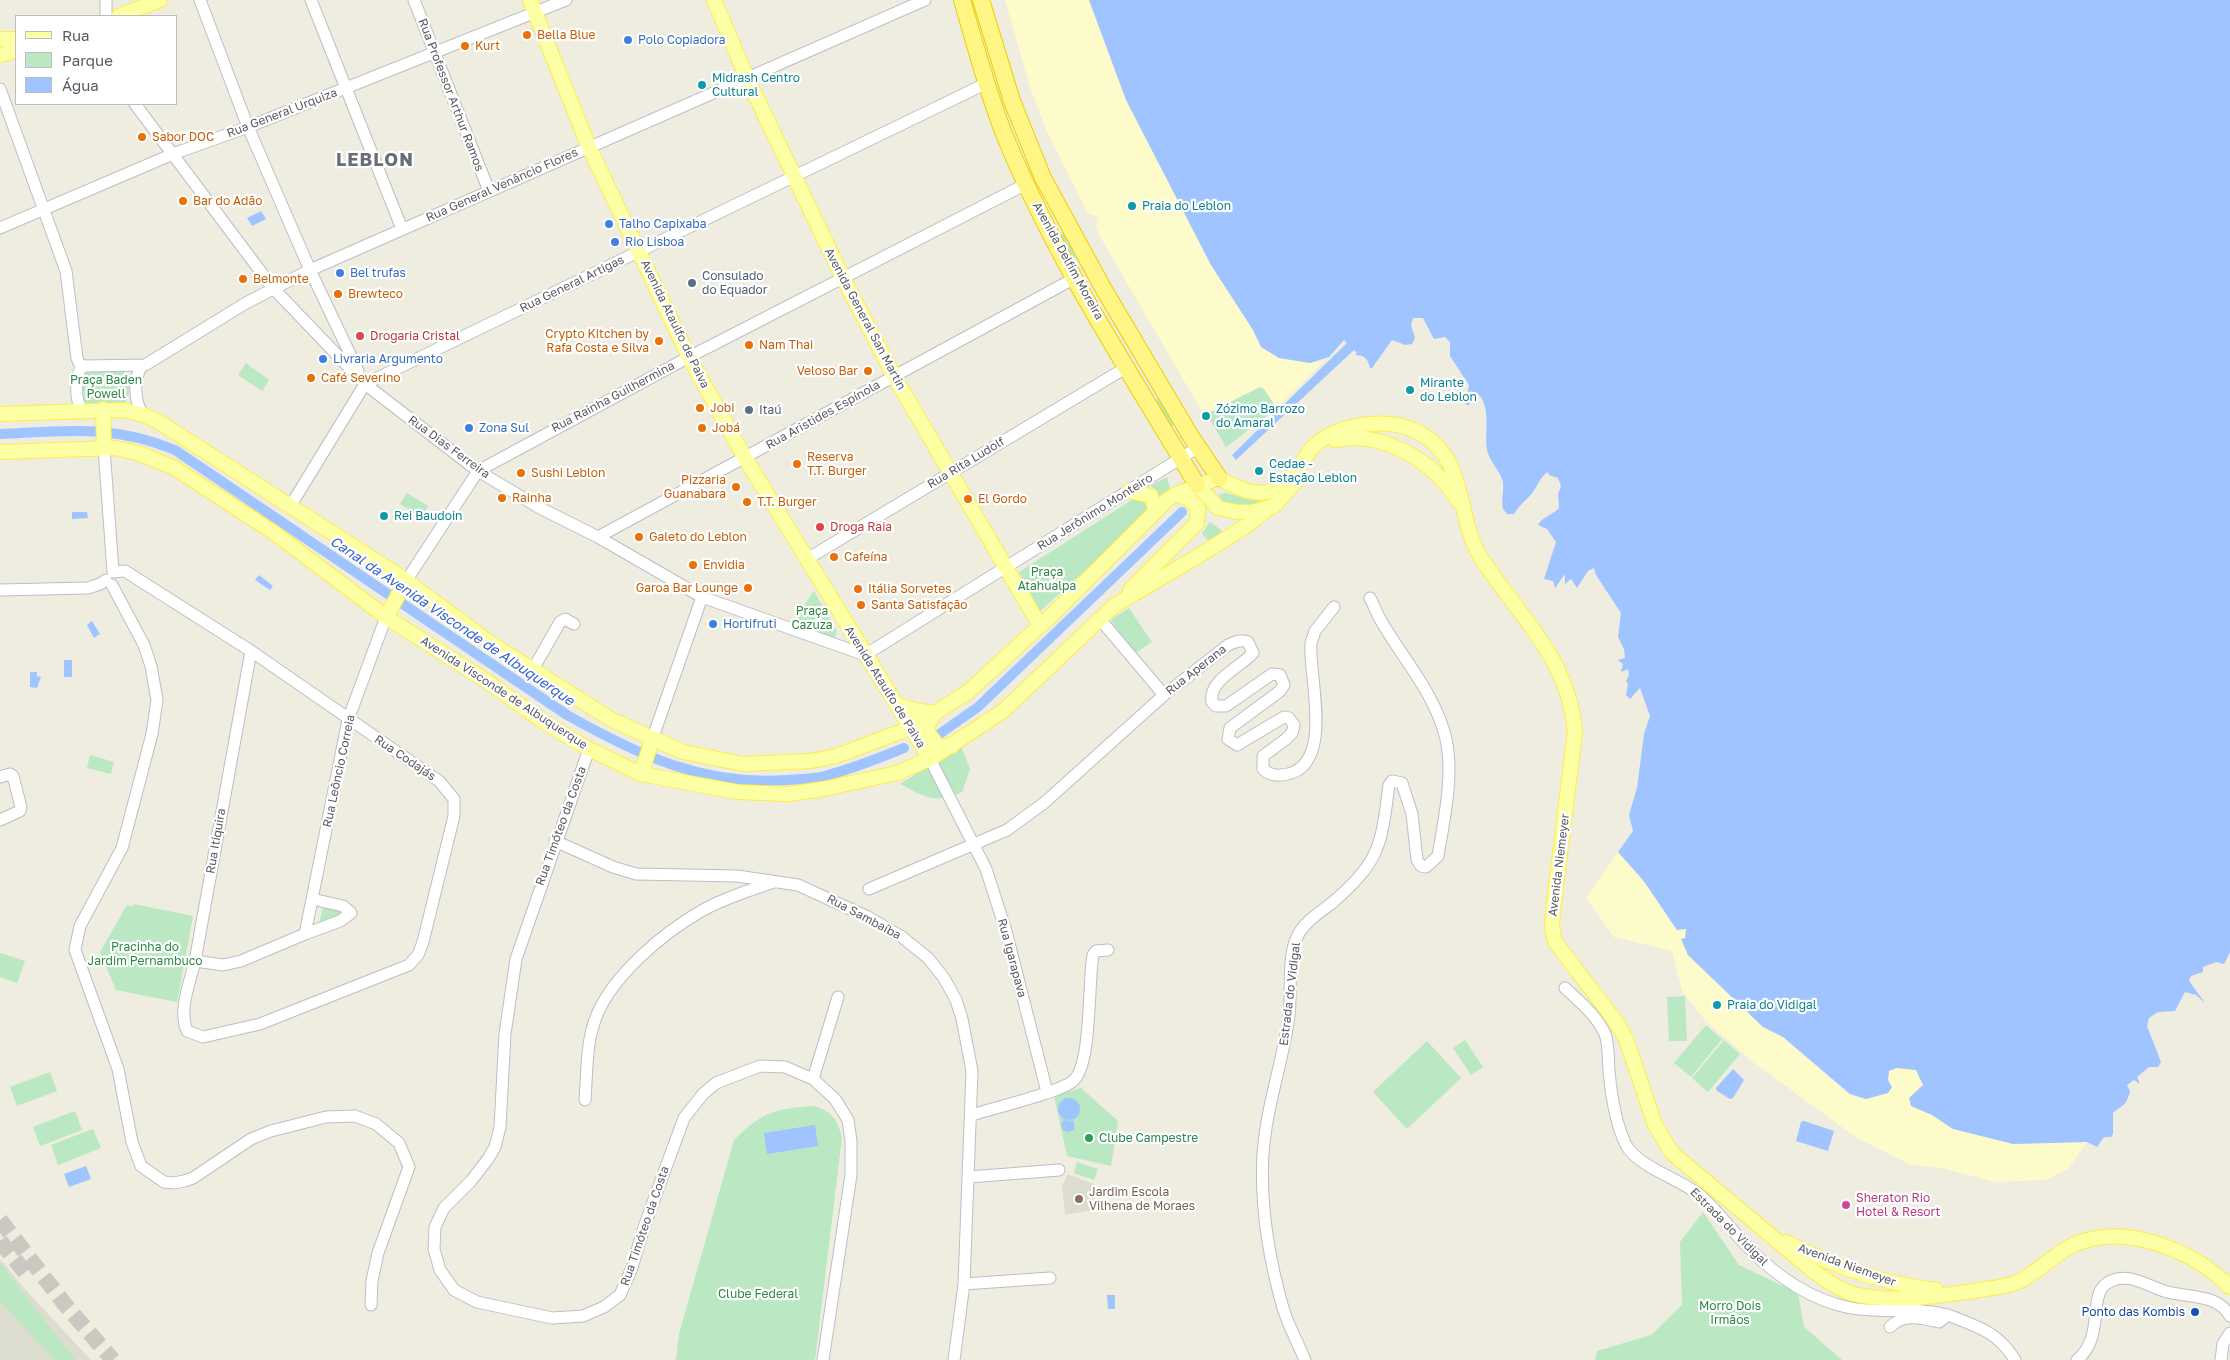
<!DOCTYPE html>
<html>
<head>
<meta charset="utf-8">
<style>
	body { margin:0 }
	#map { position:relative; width:2230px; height:1360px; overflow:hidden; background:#eeede0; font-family:"Golos Text",sans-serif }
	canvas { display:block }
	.legend { position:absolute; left:15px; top:15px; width:162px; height:90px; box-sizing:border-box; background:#fff; border:1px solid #bdbdc1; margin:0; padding:6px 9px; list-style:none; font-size:15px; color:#595b63 }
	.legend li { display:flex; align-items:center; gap:10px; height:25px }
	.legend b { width:25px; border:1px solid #bdbdc1 }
</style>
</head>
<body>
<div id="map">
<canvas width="2230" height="1360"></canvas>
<ul class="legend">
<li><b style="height:6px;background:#fdffa4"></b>Rua</li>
<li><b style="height:14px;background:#b9e8c2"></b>Parque</li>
<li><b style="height:14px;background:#9fc4ff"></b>Água</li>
</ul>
</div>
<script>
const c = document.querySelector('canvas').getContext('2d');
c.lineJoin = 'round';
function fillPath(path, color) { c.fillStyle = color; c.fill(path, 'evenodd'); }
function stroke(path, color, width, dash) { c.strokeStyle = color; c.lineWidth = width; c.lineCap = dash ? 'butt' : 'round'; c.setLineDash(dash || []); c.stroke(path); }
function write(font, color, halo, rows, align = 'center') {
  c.font = font + ' "Golos Text",sans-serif'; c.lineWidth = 4.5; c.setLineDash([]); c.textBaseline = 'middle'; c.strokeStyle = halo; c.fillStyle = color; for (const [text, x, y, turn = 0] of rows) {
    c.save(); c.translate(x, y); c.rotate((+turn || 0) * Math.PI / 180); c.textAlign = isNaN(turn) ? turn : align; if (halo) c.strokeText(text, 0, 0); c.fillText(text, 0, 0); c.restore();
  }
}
fillPath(new Path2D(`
	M1068,1174L1096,1185L1093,1210L1065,1215L1062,1187Z
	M0,1259L24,1288L91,1360H0Z`), '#ddddcf');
fillPath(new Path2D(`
	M1063,228L1078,255L1073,259L1061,237Z
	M246,363L269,380L262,391L238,375Z
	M122,370L129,377C129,387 131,400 122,405H88L84,402L82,375L85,371Z
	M1260,387L1264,389L1277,408L1226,447L1206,413Z
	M1158,396L1175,424L1171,427L1178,437H1182L1177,440L1156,404Z
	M1167,477L1170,489L1159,500L1155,489L1150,486Z
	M407,493L428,506L421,517L400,504Z
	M1226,493L1250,500L1273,498C1258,511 1239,506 1221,500L1219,494Z
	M1135,498L1143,499L1148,506L1147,515L1040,611L1019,572Z
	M1210,522L1221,530V534L1208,540L1202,534Z
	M814,591L837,632L835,637L831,638L789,627Z
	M1129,608L1152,642L1134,654L1111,620Z
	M961,746L970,769L962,792C935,804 925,797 900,784Z
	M90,755L114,762L111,774L87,768Z
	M134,904L193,916L177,1002L116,990L100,952L127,905L133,906Z
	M323,907L340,910L342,914L319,924Z
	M0,953L25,961L17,983L0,977Z
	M1685,996L1687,1041H1669L1667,997Z
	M1706,1025L1722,1039L1691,1077L1674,1063Z
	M1465,1040L1483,1067L1471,1075L1453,1048Z
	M1724,1040L1740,1054L1708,1092L1692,1078Z
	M1427,1041L1461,1078L1407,1129L1373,1092Z
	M50,1072L57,1091L17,1106L10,1087Z
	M1081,1088L1118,1121L1111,1166L1067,1156L1054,1096Z
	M814,1106C832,1112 837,1119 842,1137L815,1360H676L679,1334L734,1140C763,1112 773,1109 814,1106Z
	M75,1111L82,1130L40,1146L33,1127Z
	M93,1129L101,1148L58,1165L51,1145Z
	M1077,1162L1098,1169L1094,1180L1074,1173Z
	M1703,1212L1739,1265L1798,1293L1804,1327L1842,1360H1595L1597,1351L1651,1335L1682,1305L1680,1242Z
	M0,1263L72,1356L76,1360H55L0,1301Z`), '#b9e8c2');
fillPath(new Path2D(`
	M1005,0H1089L1126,100L1211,265L1253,330L1261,347L1279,358L1310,363L1325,360L1277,408L1264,389L1260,387L1204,415L1099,235L1096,226L1099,217L1088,214L1047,132L1030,87Z
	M1618,852L1657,898L1673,926L1686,928L1685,938L1681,939L1688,955L1697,964L1763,1027L1783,1037L1850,1095L1866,1099L1873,1096L1888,1080L1889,1071L1897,1068L1916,1070L1923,1085L1910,1098L1911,1106L1932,1115L1953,1129L2014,1144L2087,1142L2068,1169L2045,1180L1995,1182L1946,1169L1909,1164L1857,1138L1753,1062L1705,1020L1682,991L1672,951L1614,937L1586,898Z`), '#fefbcb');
fillPath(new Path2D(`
	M1089,0H2230V952L2224,964L2216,962L2203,967V972L2191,976L2189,981L2205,1003L2196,995L2185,992L2175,1011L2158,1012L2149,1018L2147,1026L2161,1062L2158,1067H2149L2137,1077L2140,1084L2134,1080L2127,1085L2130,1091C2126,1107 2123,1104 2113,1113V1134L2111,1137H2104L2097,1147L2087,1142L2013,1144L1953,1129L1932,1115L1911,1106L1909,1098L1923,1085L1916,1070L1897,1068L1889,1071L1888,1080L1892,1087L1888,1093L1866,1099L1850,1094L1783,1037L1763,1027L1688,955L1681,939L1685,938L1686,929L1677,930L1643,880L1618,852L1633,831L1629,815L1637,788L1644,734L1650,716L1640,688L1630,699L1626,695L1628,684L1626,681L1629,675L1628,669L1621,672L1623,664L1618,660L1625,658L1624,649L1618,637L1621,613L1596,575L1594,568L1588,571L1577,588L1571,579L1565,584V574L1555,588L1553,581L1544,579L1556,542L1547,529L1538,525C1543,516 1553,515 1559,508L1558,494L1561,486L1558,478L1549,475L1548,472C1540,477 1538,485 1533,492C1526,501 1521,503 1514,514H1507L1503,509C1501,500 1504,490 1503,482C1501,472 1489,461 1487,450C1484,434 1492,405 1477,393L1469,405H1466L1469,385L1450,356V342L1445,337L1434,339L1423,318H1413L1411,325L1415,338L1412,344L1405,345L1392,340L1372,368H1370C1368,359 1365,355 1355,355L1357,353L1354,350L1236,460L1232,455L1347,343L1344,340L1329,357L1310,363L1279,358L1261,347L1253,330L1211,265L1126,100Z
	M261,211L266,219L252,226L247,218Z
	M72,512H87L88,518L72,519Z
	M259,575L273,586L270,590L255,580Z
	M92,621L100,634L94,638L87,625Z
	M64,660H72V677H64Z
	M30,672H37V676L41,677L37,688L30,687Z
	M1733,1069L1744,1080L1733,1098L1730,1099L1717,1091L1716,1088Z
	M1058 1109a11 11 0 1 1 22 0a11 11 0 1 1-22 0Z
	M1064,1120L1074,1121V1130L1068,1132L1063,1130L1061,1125Z
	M1804,1121L1834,1131L1828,1151L1796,1141L1801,1122Z
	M815,1125L818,1146L767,1154L764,1133Z
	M86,1166L91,1179L69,1187L64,1174Z
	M1107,1295H1115V1309H1108Z`), '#9fc4ff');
stroke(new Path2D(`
	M0,434C66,431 112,424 175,450L567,715C638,755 703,786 787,780C798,779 810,779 821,777C849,770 877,759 904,748
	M938,735L978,707L1182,512`), '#9fc4ff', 10);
stroke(new Path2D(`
	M0,1220L67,1307L113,1360
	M0,1241L28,1276`), '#c9c8c1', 16, [16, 8]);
const minor = new Path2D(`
	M106,0V16
	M200,0L248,127L310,270L358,371
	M311,0L402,229
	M414,0L489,191
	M0,89L66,271L77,358L79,363L83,366
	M135,104L273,288L365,384L478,471L540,508L598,537L702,597L865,655L1197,448
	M0,228L173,154L248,127L566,0
	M83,366L145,365L246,303L310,270L925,0
	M83,366C75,374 74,402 83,410
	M142,366C133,378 134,404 144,415
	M104,448L113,572L125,571L251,651L439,781L454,799V816L423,942L418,955L409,965L260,1024L203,1037L187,1031C178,1009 190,983 195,961L251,651
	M291,505L365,384L987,83
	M598,537L1075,278
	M807,559L1127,367
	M406,581L478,471L689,357L1026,184
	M112,585L144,645L151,666L157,700L152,734L122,848L80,926L75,950L118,1069L132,1142L141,1166L164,1182L174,1183L184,1181L193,1178L251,1139L271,1131L326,1117L355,1116L376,1124L399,1143L409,1167L378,1253L372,1281L371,1305
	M0,590L88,588L100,584L106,580
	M1099,618L1164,695
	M532,671L560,622L565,619L574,624
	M652,740L702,597
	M589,749L516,959L505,1034L500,1127L495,1147L488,1159L471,1181L444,1208L435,1227L434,1249L440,1270L454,1290L477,1302L552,1318L583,1316L604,1307L620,1295L632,1268L644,1227L684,1118L703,1094L716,1083L760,1066L785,1067L813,1079L835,1099L848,1120L851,1141V1175L823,1360
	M930,759L986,869L1006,931L1047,1092
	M0,777L10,774L13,776L21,807L20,811L0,820
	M555,841L613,867L636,874L737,876L798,885L868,917L902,937L928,958L944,978L956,1000L962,1019L972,1071L964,1284L954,1360
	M869,889L1007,830L1044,803L1164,695L1228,645C1235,642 1241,639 1248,642L1253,653C1241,667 1208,680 1212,702L1216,706H1226L1272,674L1280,675L1284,685L1280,691L1230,728L1228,739L1237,745L1284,717L1289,718L1294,725L1292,733L1286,739L1263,756V769C1270,776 1278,776 1288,774C1335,763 1308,675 1311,643L1315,631L1334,607
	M305,934L340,921L351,913L343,906L312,899
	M195,961L223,965L241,961L305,934L348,720L386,617
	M1565,988C1579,1001 1597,1016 1605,1034C1609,1044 1608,1060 1609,1071C1611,1094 1616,1124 1626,1145C1638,1167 1682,1180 1701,1196C1718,1211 1731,1230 1747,1246C1775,1275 1807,1298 1846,1307C1881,1315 1913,1306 1948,1315
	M813,1079L838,997
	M585,1100C587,1075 586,1044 595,1020C610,977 664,932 703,910C725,898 750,890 774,882
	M972,1115C993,1108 1059,1093 1073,1081C1092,1066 1088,981 1093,955L1096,951L1108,950
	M969,1177L1059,1170
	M964,1284L1050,1278
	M1890,1327C1904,1313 1921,1318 1939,1322L1948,1315C1978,1327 1997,1331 2015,1360
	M1305,1360C1298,1343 1288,1325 1283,1308C1269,1259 1260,1205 1263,1154C1266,1107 1283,1062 1289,1016C1292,993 1287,957 1297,937C1303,923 1320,912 1332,903C1380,861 1381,847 1389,785L1392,781L1402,783L1412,814L1417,860L1421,866L1426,867L1438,856C1444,819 1454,776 1446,739C1435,693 1402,658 1380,619C1376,612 1374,605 1370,598
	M2077,1360C2105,1337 2088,1297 2106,1284C2125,1270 2146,1285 2164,1291C2186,1298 2217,1293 2230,1316
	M2221,1360L2223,1344L2230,1333`);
const major = new Path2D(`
	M530,0L589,147L689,357L745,458L930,759
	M714,0L747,78L843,278L894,376L1040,626
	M119,16L160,0
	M0,39H16
	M0,55L16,50
	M103,409L104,448
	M0,414L123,410L144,415L159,422L398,575L489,642L612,720L683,752L743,764L811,761L836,756L900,732L935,713L969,691L1054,613L1167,500L1176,494L1219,478C1248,495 1272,502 1295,472C1302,464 1306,455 1313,447C1338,423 1389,416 1420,433C1469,460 1455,520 1483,561C1522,619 1569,660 1575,732L1553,911L1552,926L1555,942L1617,1023L1626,1039L1655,1125L1672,1153L1812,1270C1826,1280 1840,1291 1858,1295C1898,1303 1940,1296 1979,1290C1992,1288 2007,1287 2020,1281C2042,1270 2060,1247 2084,1241C2133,1226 2195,1252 2230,1287
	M1335,440C1383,430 1434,461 1458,501
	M0,452L115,448L138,453L173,467L273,532L386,617L485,680L544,722L589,749L641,774L738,792L788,794L823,789L897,773L930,759L1003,711L1115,605L1205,552L1249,524L1267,509
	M1197,485L1218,508L1237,512H1252L1274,506L1297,480
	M1129,491L1151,496L1156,511
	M1130,590L1197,523L1198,508L1188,498L1176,494
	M386,617L406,581
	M896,704L914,710L935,713
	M935,713L927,726L929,734L938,746H952
	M641,774L652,740
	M1786,1242C1833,1266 1884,1284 1936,1290`);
const highway = new Path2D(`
	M962,0C975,44 987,91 1004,134C1054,257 1129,371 1197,485
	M981,0L1012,101L1043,178L1103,288L1190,435L1219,478`);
stroke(minor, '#bdbec5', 13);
stroke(major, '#ffed48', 16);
stroke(highway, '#eece00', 18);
stroke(minor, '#fff', 11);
stroke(major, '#fdffa4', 14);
stroke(highway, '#fff686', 16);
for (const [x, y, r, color] of [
	[527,35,5,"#e8710a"],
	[628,40,5,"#3f7fe0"],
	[465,46,5,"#e8710a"],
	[702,85,5,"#0f9aa8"],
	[142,137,5,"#e8710a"],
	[183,201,5,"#e8710a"],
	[1132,206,5,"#0f9aa8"],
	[609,224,5,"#3f7fe0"],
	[615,242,5,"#3f7fe0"],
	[340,273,5,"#3f7fe0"],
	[243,279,5,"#e8710a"],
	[692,283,5,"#5c6f8a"],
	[338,294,5,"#e8710a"],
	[360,336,5,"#e0444e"],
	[659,341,5,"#e8710a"],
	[749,345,5,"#e8710a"],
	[323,359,5,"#3f7fe0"],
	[868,371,5,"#e8710a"],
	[311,378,5,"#e8710a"],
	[1410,390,5,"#0f9aa8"],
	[700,408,5,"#e8710a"],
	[749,410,5,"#5c6f8a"],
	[1206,416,5,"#0f9aa8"],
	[469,428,5,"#3f7fe0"],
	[702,428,5,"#e8710a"],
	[797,464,5,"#e8710a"],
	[1259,471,5,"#0f9aa8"],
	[521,473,5,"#e8710a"],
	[736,487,5,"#e8710a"],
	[502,498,5,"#e8710a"],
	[968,499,5,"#e8710a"],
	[747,502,5,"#e8710a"],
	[384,516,5,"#0f9aa8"],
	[820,527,5,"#e0444e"],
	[639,537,5,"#e8710a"],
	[834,557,5,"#e8710a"],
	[693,565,5,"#e8710a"],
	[748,588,5,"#e8710a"],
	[858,589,5,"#e8710a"],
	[861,605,5,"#e8710a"],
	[713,624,5,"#3f7fe0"],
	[1717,1005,5,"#0f9aa8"],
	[1089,1138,5,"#2e9e5b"],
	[1079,1199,5,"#8d6e63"],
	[1846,1205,5,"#d1479c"],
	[2195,1312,5,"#1a4fb4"]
]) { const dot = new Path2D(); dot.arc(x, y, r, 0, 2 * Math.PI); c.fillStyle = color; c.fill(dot); stroke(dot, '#fff', 2); }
write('12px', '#c56008', '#fff', [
	["Bella Blue",537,35],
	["Kurt",475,46],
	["Sabor DOC",152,137],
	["Bar do Adão",193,201],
	["Belmonte",253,279],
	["Brewteco",348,294],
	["Crypto Kitchen by",649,334,"right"],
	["Rafa Costa e Silva",649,348,"right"],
	["Nam Thai",759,345],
	["Veloso Bar",858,371,"right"],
	["Café Severino",321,378],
	["Jobi",710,408],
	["Jobá",712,428],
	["Reserva",807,457],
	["T.T. Burger",807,471],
	["Sushi Leblon",531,473],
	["Pizzaria",726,480,"right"],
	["Guanabara",726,494,"right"],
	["Rainha",512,498],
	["El Gordo",978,499],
	["T.T. Burger",757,502],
	["Galeto do Leblon",649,537],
	["Cafeína",844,557],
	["Envidia",703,565],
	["Garoa Bar Lounge",738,588,"right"],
	["Itália Sorvetes",868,589],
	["Santa Satisfação",871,605]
], 'left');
write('12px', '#366cbe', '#fff', [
	["Polo Copiadora",638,40],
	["Talho Capixaba",619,224],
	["Rio Lisboa",625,242],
	["Bel trufas",350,273],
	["Livraria Argumento",333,359],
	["Zona Sul",479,428],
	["Hortifruti",723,624]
], 'left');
write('12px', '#0d838f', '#fff', [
	["Midrash Centro",712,78],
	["Cultural",712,92],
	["Praia do Leblon",1142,206],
	["Mirante",1420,383],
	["do Leblon",1420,397],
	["Zózimo Barrozo",1216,409],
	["do Amaral",1216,423],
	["Cedae -",1269,464],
	["Estação Leblon",1269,478],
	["Rei Baudoin",394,516],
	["Praia do Vidigal",1727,1005]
], 'left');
write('12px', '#595b63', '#fff', [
	["Rua Professor Arthur Ramos",451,95,69],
	["Rua General Urquiza",282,113,-21],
	["Rua General Venâncio Flores",502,185,-24],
	["Avenida Delfim Moreira",1068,261,61],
	["Rua General Artigas",572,284,-26],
	["Avenida General San Martin",865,319,62],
	["Avenida Ataulfo de Paiva",675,324,64],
	["Rua Rainha Guilhermina",613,397,-28],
	["Rua Aristides Espínola",823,415,-29],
	["Rua Dias Ferreira",449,447,36],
	["Rua Rita Ludolf",966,463,-31],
	["Rua Jerônimo Monteiro",1095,512,-32],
	["Rua Aperana",1196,670,-38],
	["Avenida Ataulfo de Paiva",885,687,58],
	["Avenida Visconde de Albuquerque",504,693,33],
	["Rua Codajás",405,758,34],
	["Rua Leôncio Correia",339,771,-78],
	["Rua Timóteo da Costa",561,826,-70],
	["Rua Itiquira",216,841,-80],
	["Avenida Niemeyer",1559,865,-83],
	["Rua Sambaíba",864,917,28],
	["Rua Igarapava",1012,958,75],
	["Estrada do Vidigal",1290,994,-83],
	["Rua Timóteo da Costa",645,1226,-71],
	["Estrada do Vidigal",1729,1227,45],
	["Avenida Niemeyer",1847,1265,20]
]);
write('12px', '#4e5e75', '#fff', [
	["Consulado",702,276],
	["do Equador",702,290],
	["Itaú",759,410]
], 'left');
write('12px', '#be3a42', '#fff', [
	["Drogaria Cristal",370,336],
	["Droga Raia",830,527]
], 'left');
write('12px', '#2d8740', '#fff', [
	["Praça Baden",106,380],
	["Powell",106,394],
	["Praça",1047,572],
	["Atahualpa",1047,586],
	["Praça",812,611],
	["Cazuza",812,625],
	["Pracinha do",145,947],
	["Jardim Pernambuco",145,961],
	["Clube Federal",758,1294],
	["Morro Dois",1730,1306],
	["Irmãos",1730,1320]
]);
write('12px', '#27864d', '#fff', [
	["Clube Campestre",1099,1138]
], 'left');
write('12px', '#785e54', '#fff', [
	["Jardim Escola",1089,1192],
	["Vilhena de Moraes",1089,1206]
], 'left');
write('12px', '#b23c85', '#fff', [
	["Sheraton Rio",1856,1198],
	["Hotel & Resort",1856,1212]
], 'left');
write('12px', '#164399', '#fff', [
	["Ponto das Kombis",2185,1312]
], 'right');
write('italic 14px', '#3665ce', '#fff', [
	["Canal da Avenida Visconde de Albuquerque",452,621,34]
]);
c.letterSpacing = '1px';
write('bold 18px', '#6a6d75', '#fff', [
	["LEBLON",375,160]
]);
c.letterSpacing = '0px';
</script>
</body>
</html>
